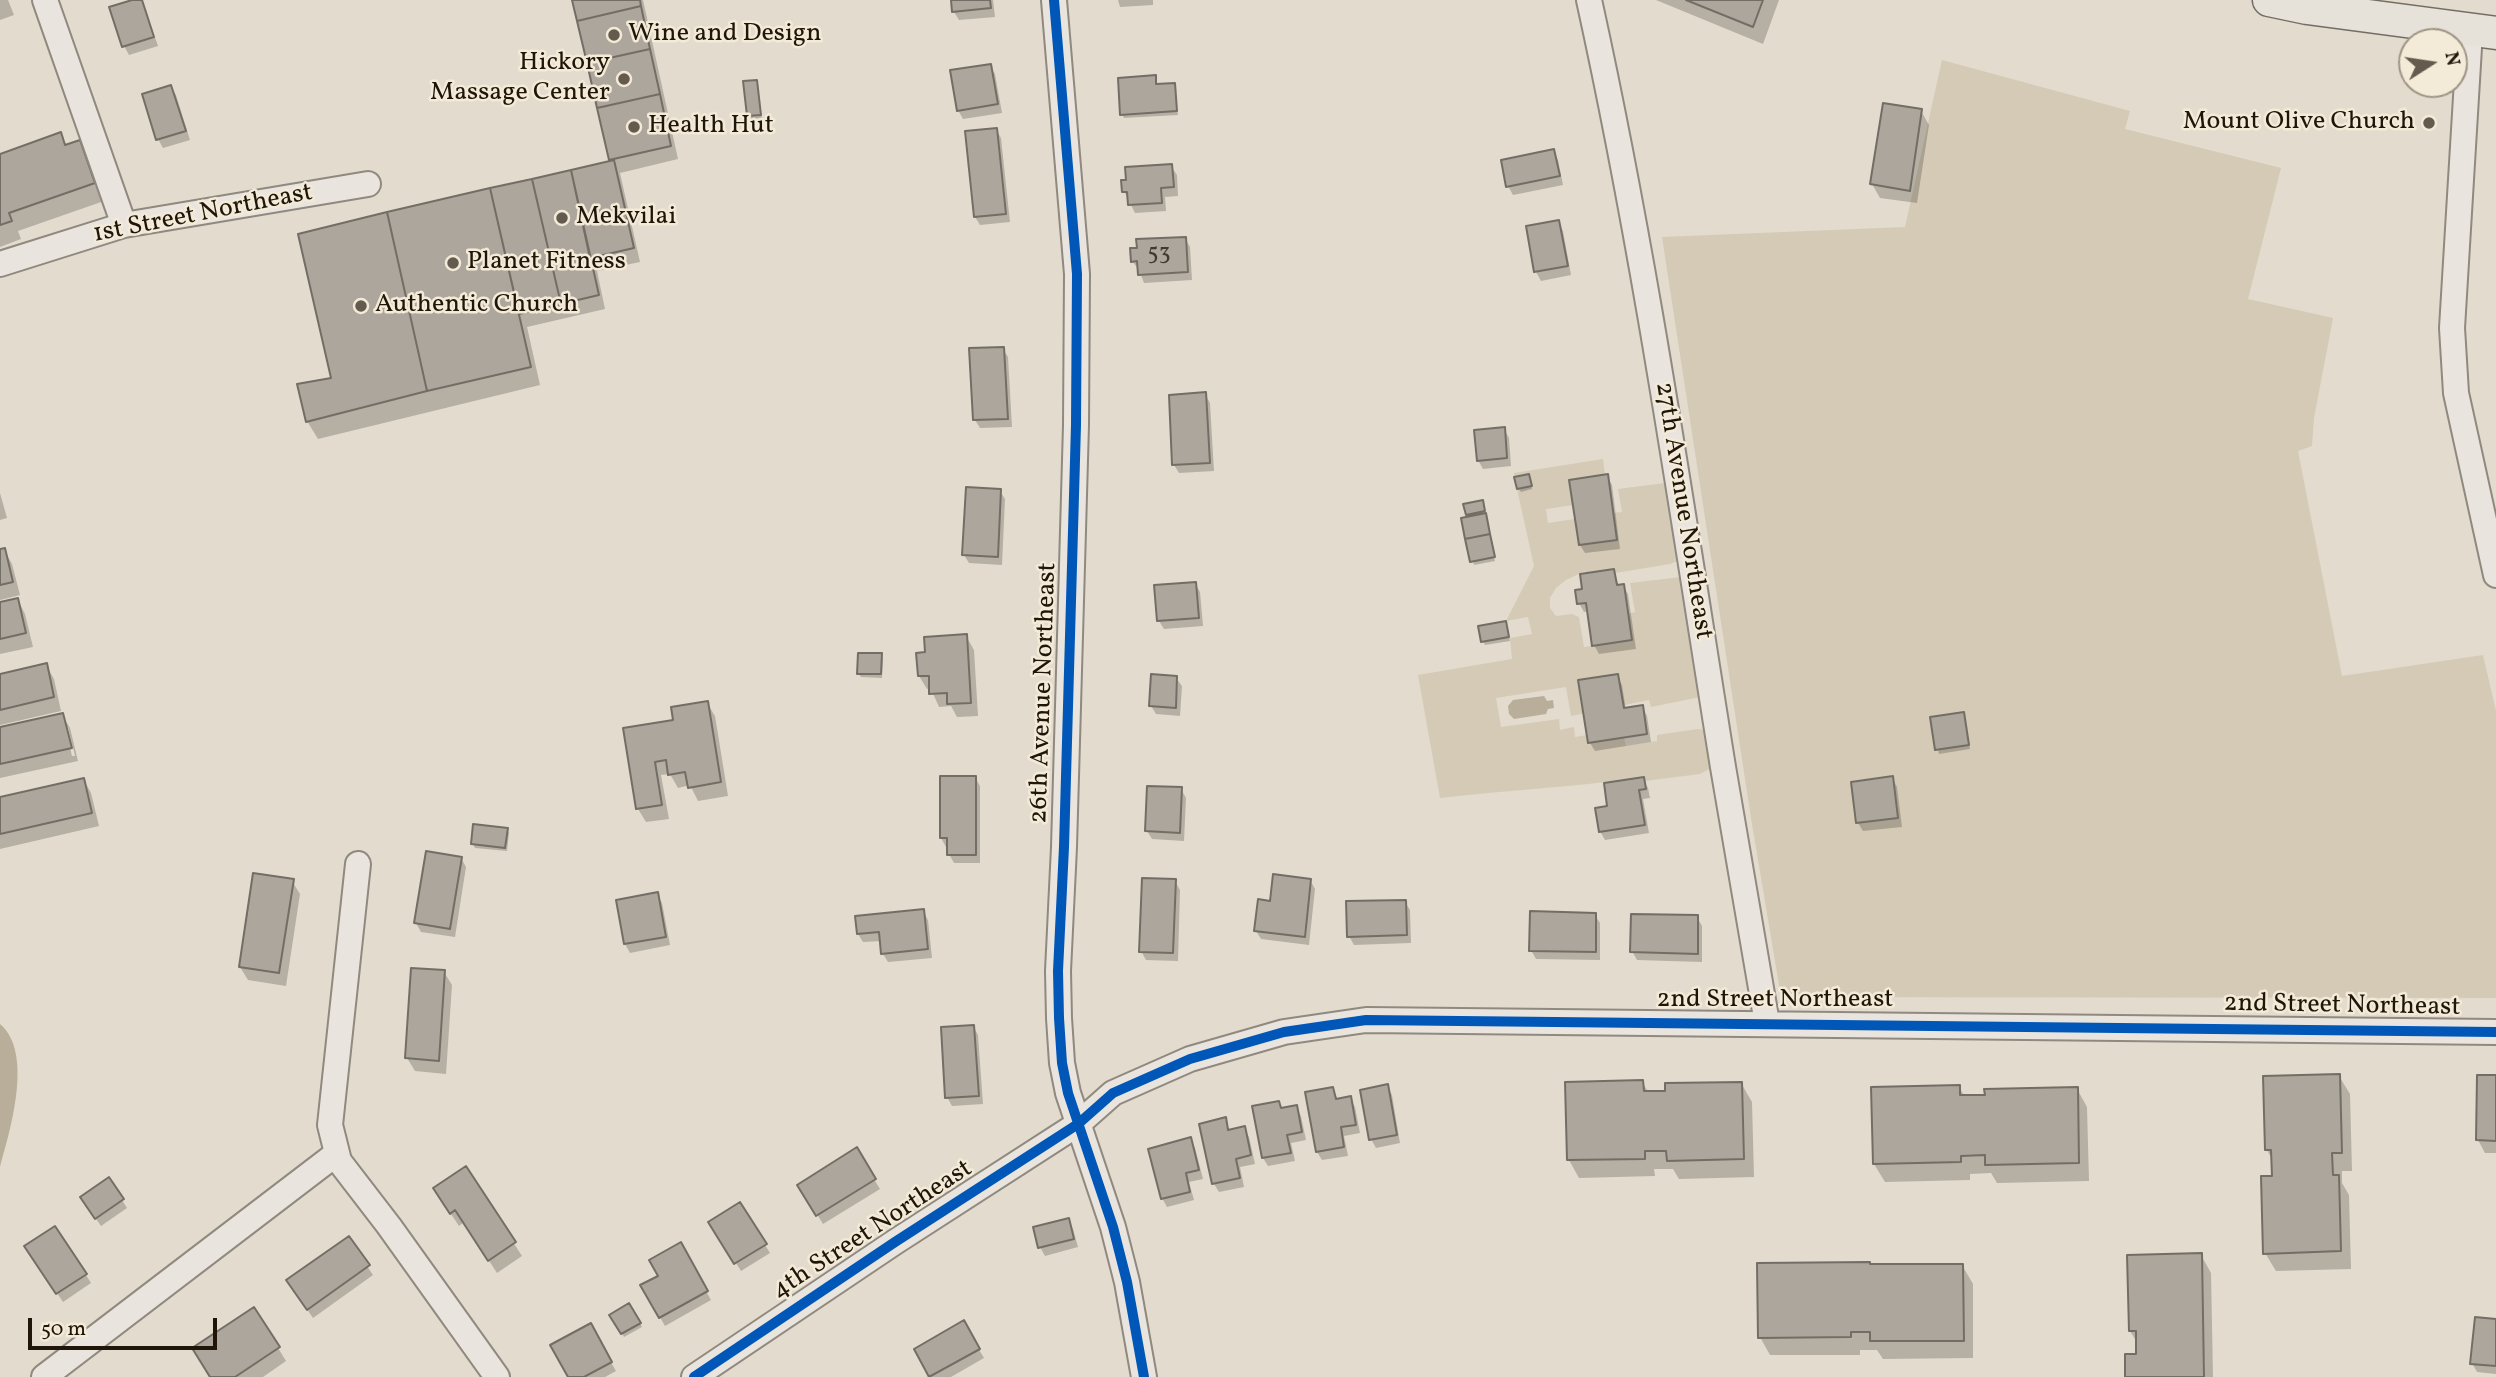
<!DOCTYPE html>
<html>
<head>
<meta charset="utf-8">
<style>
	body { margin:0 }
	#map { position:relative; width:2496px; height:1377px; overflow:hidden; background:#e3dbcd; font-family:Vollkorn,serif }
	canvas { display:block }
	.north { position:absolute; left:2398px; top:28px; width:70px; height:70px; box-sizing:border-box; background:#f3ead8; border:2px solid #9e9585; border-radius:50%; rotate:78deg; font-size:19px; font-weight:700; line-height:28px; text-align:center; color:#1f1509 }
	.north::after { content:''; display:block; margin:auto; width:24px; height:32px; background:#645a4e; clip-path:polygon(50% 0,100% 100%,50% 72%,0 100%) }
	.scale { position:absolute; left:28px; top:1318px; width:189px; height:32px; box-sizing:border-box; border:4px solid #1f1509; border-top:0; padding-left:9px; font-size:21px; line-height:24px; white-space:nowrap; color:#1f1509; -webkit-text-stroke:5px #f3ead8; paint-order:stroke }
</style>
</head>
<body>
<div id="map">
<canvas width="2496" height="1377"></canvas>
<div class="north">N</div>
<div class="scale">50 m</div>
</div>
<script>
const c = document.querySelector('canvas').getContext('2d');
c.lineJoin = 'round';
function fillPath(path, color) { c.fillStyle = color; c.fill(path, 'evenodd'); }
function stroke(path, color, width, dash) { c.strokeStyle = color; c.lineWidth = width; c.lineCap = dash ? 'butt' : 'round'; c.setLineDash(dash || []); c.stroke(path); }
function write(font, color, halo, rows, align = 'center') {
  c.font = font + ' Vollkorn,serif'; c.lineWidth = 5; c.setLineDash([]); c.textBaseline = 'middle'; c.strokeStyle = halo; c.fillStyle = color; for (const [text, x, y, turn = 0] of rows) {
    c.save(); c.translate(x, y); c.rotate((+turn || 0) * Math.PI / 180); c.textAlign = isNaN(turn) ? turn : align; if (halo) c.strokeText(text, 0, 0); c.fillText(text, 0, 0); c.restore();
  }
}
fillPath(new Path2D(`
	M1942,60L2130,111L2125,129L2281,168L2248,299L2333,318L2314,418L2312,446L2298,451L2342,676L2483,655L2496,711V998L1781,997L1751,818L1662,237L1905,227Z
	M1603,459L1605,475L1569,480L1573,505L1546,509L1548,523L1575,519L1579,545L1616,540L1613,513L1622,512L1618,489L1665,483L1669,485L1680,560L1670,564L1615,573L1614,569L1586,573L1585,571L1566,580L1556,588L1550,598V608L1556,616L1572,614L1579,617L1584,647L1631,640L1628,614L1635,612L1630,583L1681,577L1700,697L1651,707L1649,700L1571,716L1566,687L1496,698L1501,727L1559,719L1560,730L1574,727L1575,737L1587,735L1588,743L1624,738L1626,746L1657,741V735L1698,729L1705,730L1711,768L1700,774L1645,781L1644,777C1576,787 1508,790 1440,798L1418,675L1512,659L1510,638L1532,634L1528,617L1506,621L1534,566L1517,489L1531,486L1514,477V473Z`), '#d5cab6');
fillPath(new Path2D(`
	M1544,696L1547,701L1553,700L1554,708L1548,709L1546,714L1514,719L1509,714L1508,706L1513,700Z
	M0,1024C34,1053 10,1130 0,1167Z`), '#b9ae9a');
fillPath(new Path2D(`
	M0,0H8L14,15L0,20Z
	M138,0H140L145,8L158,46L129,55L124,46Z
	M574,0H643L678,159L620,173L640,262L597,271L605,309L527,327L540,385L318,439L307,421L333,379L490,190L611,162Z
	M953,0H993L995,17L959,20L954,12Z
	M1118,0H1153V5L1120,7Z
	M1656,0H1779L1763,44Z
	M990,66L995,74L1002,113L963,119L958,110Z
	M1155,77L1157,85L1174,84L1178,115L1124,118L1122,114Z
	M756,82L762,118L751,120L745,83Z
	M171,87L176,95L190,140L163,148L158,139Z
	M1921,111L1929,125L1917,203L1880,198L1872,184Z
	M996,129L1001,138L1010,222L980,225L975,217Z
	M60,135L67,146L79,142L90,160L104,201L18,231L21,239L0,247V156Z
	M1553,151L1558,160L1563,185L1513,195L1508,186Z
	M1171,166L1177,175L1178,196L1165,197L1166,211L1135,213L1124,191Z
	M1558,222L1563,231L1571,275L1541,281L1536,272L1528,228Z
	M1185,238L1190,247L1192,280L1144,283L1139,270L1132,261L1139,250Z
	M1003,349L1008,357L1012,427L980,428L975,420Z
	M1205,394L1210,403L1214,471L1179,473L1174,465Z
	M1504,429L1509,438L1511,466L1483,469L1478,460Z
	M1607,476L1612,485L1620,549L1585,553L1580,545Z
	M1530,480L1532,489L1521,492L1519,489Z
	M1000,491L1005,499L1002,565L969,563L964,555Z
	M0,493L7,518L0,520Z
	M1482,502L1495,561L1474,565L1463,520L1470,518L1468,514Z
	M4,550L12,564L20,595L0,600V551Z
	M1614,571L1619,586H1623L1628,594L1636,649L1599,654L1594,645L1589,611L1584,612L1579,603Z
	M1195,583L1200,592L1203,626L1164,629L1159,621Z
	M18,600L25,614L33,647L0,654V604Z
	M1506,623L1510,641L1485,645L1483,641Z
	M966,636L974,650L978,716L957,717L951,706L939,707L931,689H927L919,676L927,654Z
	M881,655L883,658L882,678L861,677L859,674Z
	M46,665L54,679L61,711L0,725V675Z
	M1617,676L1622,685L1626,710L1642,707L1647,716L1651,742L1595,751L1590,743Z
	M1176,678L1182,686L1180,716L1156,714L1151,706Z
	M707,703L715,716L728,796L698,801L690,785L678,788L670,774L661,775L669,819L646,822L638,809L625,730L675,721Z
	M62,715L70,728L78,761L0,778V729ZM65,727H68L75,756H72Z
	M1932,718H1965L1970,749L1939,754Z
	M941,777H975L980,786V863H954L949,854V847H946L941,838Z
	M1892,778L1897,787L1902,827L1863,831L1858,823Z
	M1643,779L1648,788L1650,798L1643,799L1649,833L1605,840L1600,831L1609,807Z
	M84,780L91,793L99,826L0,849V799Z
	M1181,789L1186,798L1184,841L1152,839L1147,831Z
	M507,829L509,833L507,851L475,848L473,844Z
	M461,858L466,867L455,937L421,932L416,923Z
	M1310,880L1315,889L1309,945L1261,939L1256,931L1272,903Z
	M292,881L300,894L286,986L248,980L240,967Z
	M1175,881L1180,890L1178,961L1146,960L1141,951Z
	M657,894L662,903L670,945L630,953L625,944L618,902Z
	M1405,902L1410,910L1411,943L1354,945L1349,936Z
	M923,911L928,920L932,958L888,962L883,954L882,941L863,942L858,934Z
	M1595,915L1600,923V960L1536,959L1531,950Z
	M1697,917L1702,926V962L1637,960L1632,951Z
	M444,972L452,985L446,1074L415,1071L407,1058Z
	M973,1026L978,1035L983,1104L952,1106L947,1097Z
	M2339,1076L2350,1094L2352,1171H2342V1183L2349,1195L2351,1269L2276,1271L2265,1253L2274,1178L2273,1161L2267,1150Z
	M2496,1077V1153H2485L2478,1140Z
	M1642,1082L1649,1093L1741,1083L1752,1102L1754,1177L1679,1179L1673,1169H1654L1655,1176L1579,1178L1569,1160Z
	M1387,1086L1392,1095L1400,1143L1376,1148L1371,1139Z
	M1959,1087L1965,1097L2077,1089L2087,1107L2089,1181L1997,1183L1991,1173L1970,1174V1180L1885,1182L1874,1164Z
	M1333,1089L1338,1100L1350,1098L1355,1107L1360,1133L1344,1136L1348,1156L1322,1160L1317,1152L1307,1093Z
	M1278,1103L1282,1110L1296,1107L1301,1116L1306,1140L1291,1143L1295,1161L1268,1166L1263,1158Z
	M1225,1119L1230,1131L1244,1128L1249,1137L1255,1164L1240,1167L1244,1187L1219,1192L1214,1184Z
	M1190,1139L1195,1148L1203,1179L1189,1182L1194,1200L1167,1207L1162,1198Z
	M856,1150L880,1189L823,1224L799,1185Z
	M466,1169L522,1256L497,1273L464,1222L459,1226L443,1202Z
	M122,1200L127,1208L101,1226L87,1206Z
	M740,1205L770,1253L741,1271L711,1223Z
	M1068,1220L1073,1229L1078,1247L1045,1256L1040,1247Z
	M348,1238L373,1275L313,1318L293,1289Z
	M680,1245L711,1300L665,1326L642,1286L660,1276Z
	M2201,1255L2211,1273L2213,1377H2127L2138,1356V1344L2130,1331Z
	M32,1256L86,1275L91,1283L63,1302Z
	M1962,1265L1973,1284V1358L1883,1359L1877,1350H1860V1355H1770L1760,1337Z
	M629,1305L642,1327L624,1337L612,1315Z
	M2496,1321V1374L2477,1372L2472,1363Z
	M963,1322L984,1358L951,1377H931L916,1350Z
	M590,1326L616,1371L605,1377H570Z
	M278,1348L286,1361L263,1377H211Z`), '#0003');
const building = new Path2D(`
	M132,0H142L154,37L122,47L109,7Z
	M572,0H640L641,6L577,21Z
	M951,0H990L991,8L952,12Z
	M1686,0H1763L1753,27Z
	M641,6L650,49L587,63L577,21Z
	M650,49L660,94L597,108L587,63Z
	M991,64L998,104L957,111L950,70Z
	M1156,75V84L1175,83L1177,111L1120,115L1118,78Z
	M757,80L761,115L747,116L743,81Z
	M171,85L186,131L156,140L142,94Z
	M660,94L671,146L609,160L597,108Z
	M1883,103L1922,109L1910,191L1870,184Z
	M997,128L1006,214L974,217L965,131Z
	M61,132L65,145L80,140L95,183L9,213L12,221L0,225V154Z
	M1554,149L1560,176L1506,187L1501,160Z
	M614,160L634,248L590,258L571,170Z
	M1172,164L1174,187L1161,188L1162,203L1128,205L1127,192H1122L1121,180H1126L1125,167Z
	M571,170L599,295L561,304L532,179Z
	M532,179L561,304L519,314L490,188Z
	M490,188L531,367L427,391L387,212Z
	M387,212L427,391L306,422L297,384L331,378L298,234Z
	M1559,220L1568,266L1534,272L1526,226Z
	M1186,237L1188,272L1138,275L1137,261L1131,262L1130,248H1137L1136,239Z
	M1004,347L1008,419L973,420L969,348Z
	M1206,392L1210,463L1172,465L1169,395Z
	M1505,427L1507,458L1477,461L1474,430Z
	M1529,474L1532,486L1517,489L1514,477Z
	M1608,474L1617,540L1579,545L1569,480Z
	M966,487L1001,489L998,557L962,555Z
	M1483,500L1485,511L1466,515L1463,504Z
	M1486,513L1490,534L1465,539L1461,518Z
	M1490,534L1495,557L1470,562L1465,539Z
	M5,548L13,582L0,585V549Z
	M1614,569L1617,585L1624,584L1632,640L1592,646L1586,603L1577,604L1575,590L1582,589L1580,574Z
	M1196,582L1199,618L1157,621L1154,585Z
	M18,598L26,633L0,639V602Z
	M1506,621L1509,637L1481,642L1478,626Z
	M967,634L971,703L947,704V693L929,694V676H918L916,653L925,652L924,637Z
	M858,653H882L881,674H857Z
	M47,663L54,697L0,710V674Z
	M1151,674L1177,676L1176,708L1149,706Z
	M1618,674L1624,708L1643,705L1647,734L1588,743L1578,680Z
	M708,701L721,782L688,788L685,772L668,775L666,760L655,762L662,805L636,809L623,728L673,720L671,707Z
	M1964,712L1969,745L1935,750L1930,717Z
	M63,713L72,748L0,764V727Z
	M940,776H976V855H947V838H940Z
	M1893,776L1898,818L1856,823L1851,782Z
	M1644,777L1646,789L1639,790L1645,825L1599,832L1595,808L1607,806L1604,783Z
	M84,778L92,813L0,834V797Z
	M1147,786L1182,787L1180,833L1145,831Z
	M473,824L508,828L505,848L471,844Z
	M426,851L462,857L450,929L414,923Z
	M253,873L294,879L279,973L239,967Z
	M1273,874L1311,879L1305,937L1254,931L1258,899L1270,901Z
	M1142,878L1176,879L1173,953L1139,952Z
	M658,892L666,937L624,944L616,900Z
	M1406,900L1407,935L1347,937L1346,901Z
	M924,909L928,949L881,954L879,932L857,934L855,916Z
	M1530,911L1596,913V952L1529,951Z
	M1631,914L1698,915V954L1630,952Z
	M411,968L445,970L439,1061L405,1058Z
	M974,1025L979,1096L945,1098L941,1027Z
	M2340,1074L2342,1153H2332L2333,1175H2339L2341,1251L2263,1254L2261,1176H2272L2271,1150H2265L2263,1076Z
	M2477,1075H2496V1141L2476,1140Z
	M1643,1080L1644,1091H1665V1083L1742,1082L1744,1159L1667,1161L1666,1151H1645V1159L1567,1160L1565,1082Z
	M1388,1084L1397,1135L1369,1140L1360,1090Z
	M1960,1085V1095H1985L1984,1089L2078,1087L2079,1163L1985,1165V1155L1961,1156V1162L1873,1164L1871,1087Z
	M1333,1087L1336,1099L1351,1096L1356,1125L1341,1127L1344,1147L1316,1152L1305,1092Z
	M1279,1101L1281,1108L1297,1105L1302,1132L1287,1135L1291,1153L1262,1158L1252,1106Z
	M1226,1117L1228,1130L1245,1126L1251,1155L1236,1159L1240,1178L1212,1184L1199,1124Z
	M1191,1137L1199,1170L1186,1173L1190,1192L1161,1199L1148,1149Z
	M857,1147L876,1179L816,1216L797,1185Z
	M466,1166L516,1242L488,1261L455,1210L450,1214L433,1188Z
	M109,1177L124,1199L95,1219L80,1197Z
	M740,1202L767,1244L734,1264L708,1222Z
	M1069,1218L1074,1239L1038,1248L1033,1227Z
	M55,1226L87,1274L56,1294L24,1246Z
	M349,1236L370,1265L307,1310L286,1280Z
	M681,1242L708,1291L659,1318L640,1285L658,1276L649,1260Z
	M2202,1253L2204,1377H2125V1354H2136V1331H2129L2127,1255Z
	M1870,1262V1264H1963L1964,1341H1870V1332H1851V1337L1758,1338L1757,1263Z
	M629,1303L641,1323L621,1334L609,1315Z
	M254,1307L280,1347L235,1377H210L192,1348Z
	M2475,1317L2496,1319V1366L2470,1364Z
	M964,1320L980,1349L929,1377L914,1349Z
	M591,1323L612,1362L584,1377H568L550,1345Z`);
fillPath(building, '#ada69c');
stroke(building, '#736e65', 2);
const minor = new Path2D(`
	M45,0L124,225
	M1054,0L1077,274L1076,425L1064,847L1058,971L1059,1018L1062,1063L1068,1093L1113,1227L1127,1282L1144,1377
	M1589,0C1645,254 1682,511 1723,767C1737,853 1752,938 1767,1023
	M2470,31L2452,328L2456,393L2496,575
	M0,264L124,225L368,184
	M358,864L330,1125L339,1161L389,1226L497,1377
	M44,1377L336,1154
	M694,1377L895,1242L1078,1124L1113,1093L1190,1059L1284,1032L1366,1020L2496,1032`);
const major = new Path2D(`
	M2269,0L2307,8L2496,33`);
stroke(minor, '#8f897f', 28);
stroke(major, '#736e65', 35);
stroke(minor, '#e9e5de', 24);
stroke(major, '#e6e1d9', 32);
stroke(new Path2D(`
	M1054,0L1077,274L1076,425L1064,847L1058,971L1059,1018L1062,1063L1068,1093L1113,1227L1127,1282L1144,1377
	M694,1377L895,1242L1078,1124L1113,1093L1190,1059L1284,1032L1366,1020L2496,1032`), '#0057b8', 10);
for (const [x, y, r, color] of [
	[614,35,7,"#645a4e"],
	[624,79,7,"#645a4e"],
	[2429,123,7,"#645a4e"],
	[634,127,7,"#645a4e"],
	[562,218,7,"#645a4e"],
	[453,263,7,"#645a4e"],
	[361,306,7,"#645a4e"]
]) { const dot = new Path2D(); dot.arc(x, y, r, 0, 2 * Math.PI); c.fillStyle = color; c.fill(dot); stroke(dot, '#f3ead8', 2.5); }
write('23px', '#42392e', null, [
	["53",1159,255]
]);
write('26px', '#1f1509', '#f3ead8', [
	["Wine and Design",628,35],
	["Hickory",610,64,"right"],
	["Massage Center",610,94,"right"],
	["Mount Olive Church",2415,123,"right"],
	["Health Hut",648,127],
	["Mekvilai",576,218],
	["Planet Fitness",467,263],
	["Authentic Church",375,306]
], 'left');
write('26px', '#1f1509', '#f3ead8', [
	["1st Street Northeast",203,215,-11],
	["27th Avenue Northeast",1682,511,81],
	["26th Avenue Northeast",1045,693,-88],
	["2nd Street Northeast",1775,1001],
	["2nd Street Northeast",2342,1007,1],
	["4th Street Northeast",873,1231,-33]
]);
</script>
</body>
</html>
